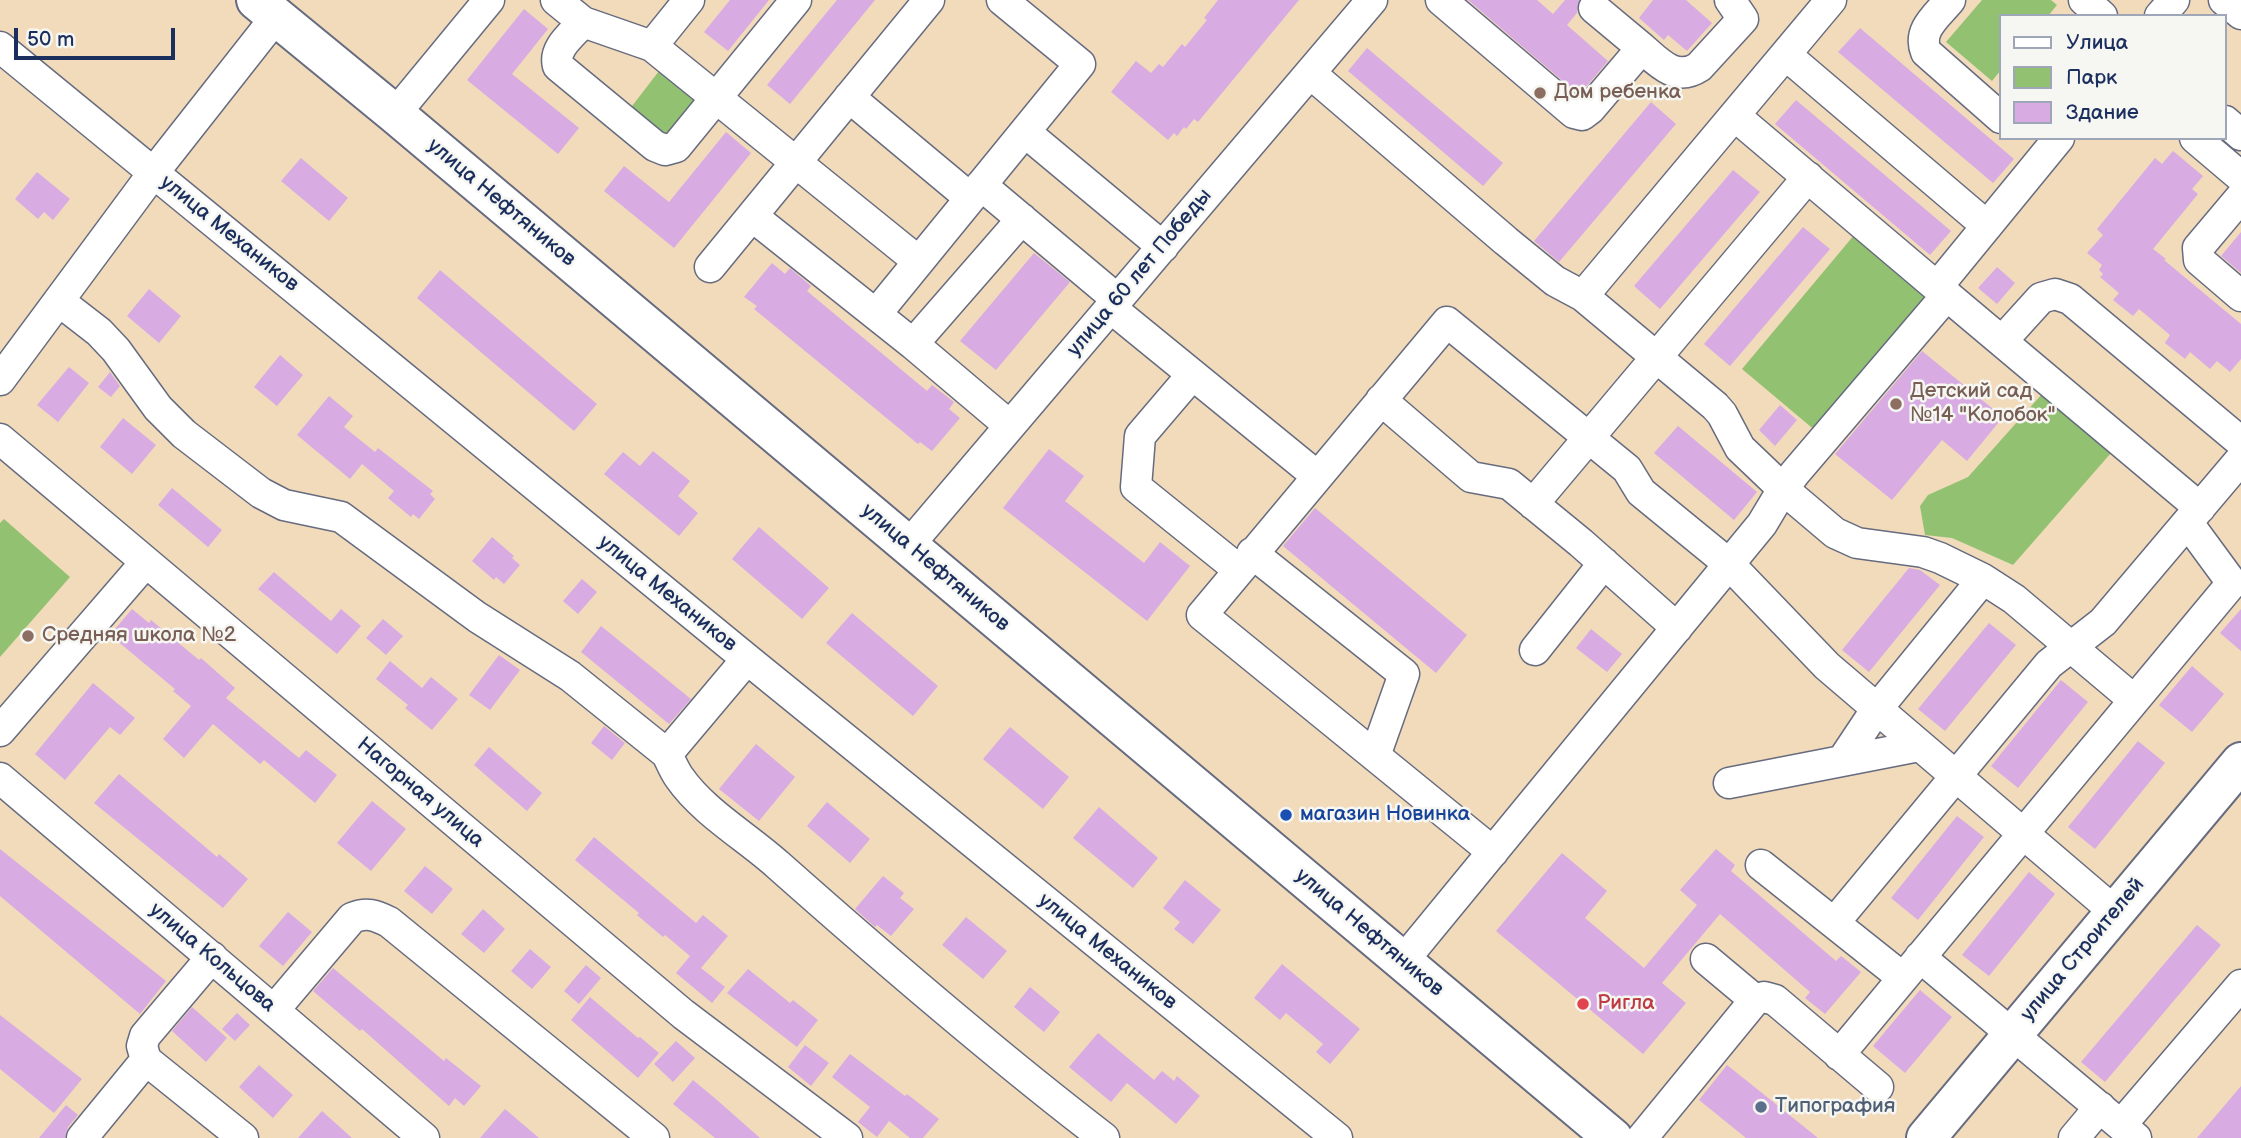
<!DOCTYPE html>
<html>
<head>
<meta charset="utf-8">
<style>
	body { margin:0 }
	#map { position:relative; width:2241px; height:1138px; overflow:hidden; background:#f2dbbb; font-family:"Balsamiq Sans",sans-serif }
	canvas { display:block }
	.legend { position:absolute; left:1999px; top:14px; width:228px; height:126px; box-sizing:border-box; background:#f6f6f2; border:2px solid #9ea6b7; margin:0; padding:9px 12px; list-style:none; font-size:21px; color:#1b2f5e }
	.legend li { display:flex; align-items:center; gap:14px; height:35px }
	.legend b { width:35px; border:2px solid #9ea6b7 }
	.scale { position:absolute; left:14px; top:28px; width:161px; height:32px; box-sizing:border-box; border:4px solid #1b2f5e; border-top:0; padding-left:9px; font-size:21px; line-height:24px; white-space:nowrap; color:#1b2f5e; -webkit-text-stroke:5px #f6f6f2; paint-order:stroke }
</style>
</head>
<body>
<div id="map">
<canvas width="2241" height="1138"></canvas>
<ul class="legend">
<li><b style="height:9px;background:#fff"></b>Улица</li>
<li><b style="height:19px;background:#92c271"></b>Парк</li>
<li><b style="height:19px;background:#d8abe3"></b>Здание</li>
</ul>
<div class="scale">50 m</div>
</div>
<script>
const c = document.querySelector('canvas').getContext('2d');
c.lineJoin = 'round';
function fillPath(path, color) { c.fillStyle = color; c.fill(path, 'evenodd'); }
function stroke(path, color, width, dash) { c.strokeStyle = color; c.lineWidth = width; c.lineCap = dash ? 'butt' : 'round'; c.setLineDash(dash || []); c.stroke(path); }
function write(font, color, halo, rows, align = 'center') {
  c.font = font + ' "Balsamiq Sans",sans-serif'; c.lineWidth = 5; c.setLineDash([]); c.textBaseline = 'middle'; c.strokeStyle = halo; c.fillStyle = color; for (const [text, x, y, turn = 0] of rows) {
    c.save(); c.translate(x, y); c.rotate((+turn || 0) * Math.PI / 180); c.textAlign = isNaN(turn) ? turn : align; if (halo) c.strokeText(text, 0, 0); c.fillText(text, 0, 0); c.restore();
  }
}
fillPath(new Path2D(`
	M1982,0H2051L2057,5L2048,16H2001V70L1992,81L1946,42Z
	M659,71L699,102L668,141L629,110Z
	M1855,234L1931,299L1817,432L1742,369Z
	M2042,394L2111,453L2013,565L1952,538L1925,535L1920,506L1928,495L1968,477Z
	M4,519L70,577L0,657V523Z`), '#92c271');
fillPath(new Path2D(`
	M730,0H769L728,51L704,32Z
	M837,0H875L790,104L767,85Z
	M1218,0H1299L1198,122L1194,119L1186,129L1184,127L1177,136L1174,133L1168,140L1111,92L1136,61L1151,73L1159,64L1163,67L1182,44L1185,47L1207,20L1204,18Z
	M1468,0H1537L1553,14L1565,0H1579L1577,13L1567,25L1608,61L1579,95Z
	M1653,0H1686L1712,23L1687,51L1668,35L1664,40L1639,18Z
	M524,9L548,29L512,74L579,128L558,154L467,80Z
	M1860,28L2014,159L1993,183L1838,52Z
	M1367,48L1503,163L1483,186L1348,71Z
	M1796,100L1951,231L1930,255L1775,124Z
	M1651,102L1676,124L1559,262L1534,241Z
	M726,132L751,153L674,248L604,191L624,166L669,202Z
	M2173,151L2203,176L2192,189L2198,194L2153,249L2166,259L2164,260L2241,324V359L2230,372L2217,361L2210,369L2190,352L2185,359L2165,343L2170,335L2139,309L2133,316L2113,300L2119,293L2100,277L2103,274L2099,270L2102,265L2087,253L2103,235L2097,229L2155,158L2162,164Z
	M301,158L348,198L329,221L281,181Z
	M1733,170L1760,192L1660,309L1634,286Z
	M37,172L70,199L53,220L44,212L38,219L15,199Z
	M1803,227L1830,249L1730,366L1704,344Z
	M2241,232V273L2221,256Z
	M1034,253L1070,282L996,370L960,341Z
	M772,263L785,274L790,268L811,286L807,291L927,391L932,385L954,402L949,409L960,418L932,451L920,442L918,444L754,309L757,306L744,297Z
	M1997,267L2015,283L1997,304L1978,288Z
	M440,270L597,404L574,431L417,298Z
	M149,289L181,316L159,343L127,316Z
	M1922,351L2003,417L1967,461L1942,440L1892,500L1835,454Z
	M280,355L303,375L277,406L254,387Z
	M69,367L89,383L58,422L37,405Z
	M110,372L120,386L111,397L98,387Z
	M329,396L353,416L344,427L375,452L378,448L433,491L430,494L435,499L419,519L413,514L411,517L388,498L394,491L362,464L350,479L297,435Z
	M1780,405L1797,420L1775,446L1759,430Z
	M123,418L156,445L132,474L100,447Z
	M1678,426L1757,492L1734,520L1654,453Z
	M1049,449L1084,476L1065,501L1144,563L1160,542L1190,566L1147,621L1003,508Z
	M653,451L690,481L678,496L698,513L679,536L604,474L623,452L640,466Z
	M172,488L222,530L208,547L158,505Z
	M1315,508L1467,635L1436,673L1283,546Z
	M759,527L829,588L802,619L732,559Z
	M492,537L514,556L512,558L520,565L504,584L496,577L494,580L472,561Z
	M1909,568L1920,570L1940,585L1869,672L1842,650Z
	M274,572L331,621L341,609L361,626L337,654L258,589Z
	M582,579L597,592L578,614L563,601Z
	M132,609L149,623L151,620L199,660L201,658L235,688L226,698L299,758L306,750L337,775L315,803L264,760L260,764L213,724L184,758L163,739L191,706L173,691L175,689L110,635Z
	M2241,609V651L2220,633Z
	M852,613L938,686L913,716L826,643Z
	M383,619L403,636L386,655L366,638Z
	M1989,623L2016,645L1945,731L1918,709Z
	M601,626L691,699L669,724L581,652Z
	M1591,629L1622,654L1607,672L1576,648Z
	M499,655L520,670L490,710L469,695Z
	M390,661L422,688L431,677L458,699L432,730L405,708L408,705L376,679Z
	M2192,666L2224,694L2192,732L2159,705Z
	M2061,680L2088,702L2018,788L1991,766Z
	M93,683L135,718L120,735L110,727L65,780L35,754Z
	M604,726L625,743L612,760L591,743Z
	M1010,727L1069,777L1043,809L983,759Z
	M2138,741L2165,763L2095,849L2068,827Z
	M756,744L795,777L759,821L719,789Z
	M489,747L542,793L527,811L474,765Z
	M119,774L217,857L219,854L248,879L223,908L94,803Z
	M372,801L406,829L371,871L337,843Z
	M827,802L870,839L850,863L807,826Z
	M1099,807L1158,858L1133,888L1073,838Z
	M1957,816L1984,837L1918,920L1891,898Z
	M594,837L696,923L703,915L728,936L701,968L725,987L712,1003L676,973L690,956L665,935L663,937L637,915L639,913L575,860Z
	M0,849L166,981L140,1014L0,896Z
	M1716,849L1735,865L1731,871L1836,961L1841,956L1861,972L1825,1014L1805,998L1810,992L1720,914L1662,983L1686,1003L1643,1054L1496,931L1562,853L1607,891L1585,918L1644,968L1697,905L1680,890Z
	M425,866L453,889L432,914L404,891Z
	M2029,872L2055,894L1989,976L1962,955Z
	M883,876L904,893L900,898L914,909L891,936L877,925L875,927L855,909Z
	M1185,880L1221,910L1193,944L1174,929L1180,922L1163,908Z
	M483,909L505,929L484,953L461,934Z
	M288,912L312,932L283,966L259,946Z
	M966,917L1007,951L983,979L942,945Z
	M2197,925L2221,945L2105,1082L2081,1062Z
	M530,949L551,967L532,989L511,971Z
	M1282,964L1360,1029L1330,1064L1316,1052L1323,1044L1286,1013L1280,1020L1254,998Z
	M586,965L601,978L579,1004L564,991Z
	M333,968L444,1061L446,1058L481,1086L464,1106L455,1098L449,1106L362,1029L360,1031L313,991Z
	M748,969L790,1003L793,1000L818,1020L797,1047L727,993Z
	M1030,987L1060,1012L1044,1032L1014,1007Z
	M1920,990L1952,1017L1905,1073L1873,1046Z
	M590,997L638,1038L640,1037L659,1053L638,1078L571,1020Z
	M192,1007L227,1038L206,1062L172,1031Z
	M237,1013L250,1025L235,1041L222,1029Z
	M0,1015L82,1079L54,1113L0,1069Z
	M1098,1033L1154,1080L1162,1071L1174,1081L1177,1076L1200,1096L1176,1124L1127,1083L1111,1102L1069,1067Z
	M676,1041L695,1058L673,1082L654,1064Z
	M805,1045L829,1063L811,1086L788,1067Z
	M850,1054L905,1096L907,1094L939,1119L923,1138H910L889,1121L877,1137L858,1122L870,1107L832,1077Z
	M259,1065L293,1095L273,1118L239,1087Z
	M1727,1065L1757,1089L1818,1138H1746L1699,1100Z
	M693,1080L717,1100L760,1138H715L673,1104Z
	M2241,1086V1138H2197Z
	M66,1105L78,1115L68,1127L65,1138H39Z
	M505,1109L539,1138H480Z
	M322,1111L352,1138H298Z`), '#d8abe3');
const minor = new Path2D(`
	M556,0L583,22L652,46L918,261
	M1441,0L1574,113L1582,115L1590,109L1642,48L1594,8
	M1950,0C1937,16 1917,30 1926,52L2001,118
	M2084,0L2102,16
	M2224,0L2241,14
	M2160,16L2174,0
	M583,22C572,35 553,48 558,66L655,146L665,150L676,147L796,0
	M652,46L689,0
	M0,47L747,659L1337,1138
	M1642,48C1659,63 1676,82 1699,67L1743,19L1730,0
	M1786,55L1987,226
	M1310,73L1506,241L1555,281L1583,296L1715,406L1722,414L1740,448L1783,489L1835,533L1857,543L1923,552L1940,558L1983,579L2014,599L2134,700
	M849,97L970,198
	M395,114L489,0
	M1735,116L1937,287
	M2225,121L2241,135
	M1025,132L1163,247
	M2059,138L1937,287L2200,508
	M2195,138L2241,177
	M981,185L1118,300
	M2241,197L2198,248L2199,260L2241,296
	M752,216L913,344L1010,426
	M710,267L929,0
	M1583,296L1831,0
	M59,301L99,332L116,350L158,408L184,434L261,493L284,505L341,517L477,617L570,676L667,754L747,659
	M1111,308L1317,476
	M876,314L1080,64L1002,0
	M2002,341L2041,298L2055,294L2070,299L2241,442
	M913,344L1022,219
	M1192,375L1140,436L1136,487L1239,570
	M0,380L154,172L276,17
	M1381,400L1471,477L1509,484L1581,543L1677,628
	M0,439L683,1014L847,1138
	M1533,504L1808,177
	M908,546L1372,0
	M1252,553L1404,674L1375,756
	M1535,650L1604,563
	M0,731L146,562
	M667,754C671,762 674,770 679,777C703,812 747,837 778,865C884,959 992,1052 1104,1138
	M1842,761L1919,746
	M0,778L424,1138
	M1729,783L1842,761L1876,710L1983,579
	M1493,852L1202,615L1447,322L1627,469L1641,492L1729,564L1827,666L2115,912
	M1761,865L1903,978
	M1834,923L2049,664L2103,622L2241,459
	M1920,957L2136,1138
	M1706,959L1755,1000
	M1403,961L1762,524L1783,489L1795,473L1947,295
	M274,1010L352,918C367,912 375,915 389,922L654,1138
	M1839,1055L2232,583L2188,523
	M146,1060L243,1138
	M2121,1125L2241,985
	M82,1138L146,1060L142,1046L145,1036L212,957
	M1642,1138L1755,1000L1764,997L1775,1000L1878,1087
	M2074,1138L2100,1107`);
const major = new Path2D(`
	M256,0L395,114L1613,1138
	M1926,1138L2241,762`);
stroke(minor, '#666b7f', 33);
stroke(major, '#666b7f', 42);
stroke(minor, '#fff', 30);
stroke(major, '#fff', 38);
for (const [x, y, r, color] of [
	[1540,93,7,"#8d6e63"],
	[1896,404,7,"#8d6e63"],
	[28,636,7,"#8d6e63"],
	[1286,815,7,"#1a4fb4"],
	[1583,1004,7,"#e0444e"],
	[1761,1107,7,"#5c6f8a"]
]) { const dot = new Path2D(); dot.arc(x, y, r, 0, 2 * Math.PI); c.fillStyle = color; c.fill(dot); stroke(dot, '#f6f6f2', 2.5); }
write('21px', '#785e54', '#f6f6f2', [
	["Дом ребенка",1554,93],
	["Детский сад",1910,392],
	["№14 \"Колобок\"",1910,416],
	["Средняя школа №2",42,636]
], 'left');
write('21px', '#1b2f5e', '#f6f6f2', [
	["улица Нефтяников",501,203,40],
	["улица Механиков",229,234,39],
	["улица 60 лет Победы",1140,273,-50],
	["улица Нефтяников",935,568,40],
	["улица Механиков",667,594,39],
	["Нагорная улица",420,793,40],
	["улица Нефтяников",1369,933,40],
	["улица Строителей",2083,950,-50],
	["улица Механиков",1107,952,39],
	["улица Кольцова",212,958,40]
]);
write('21px', '#164399', '#f6f6f2', [
	["магазин Новинка",1300,815]
], 'left');
write('21px', '#be3a42', '#f6f6f2', [
	["Ригла",1597,1004]
], 'left');
write('21px', '#4e5e75', '#f6f6f2', [
	["Типография",1775,1107]
], 'left');
</script>
</body>
</html>
